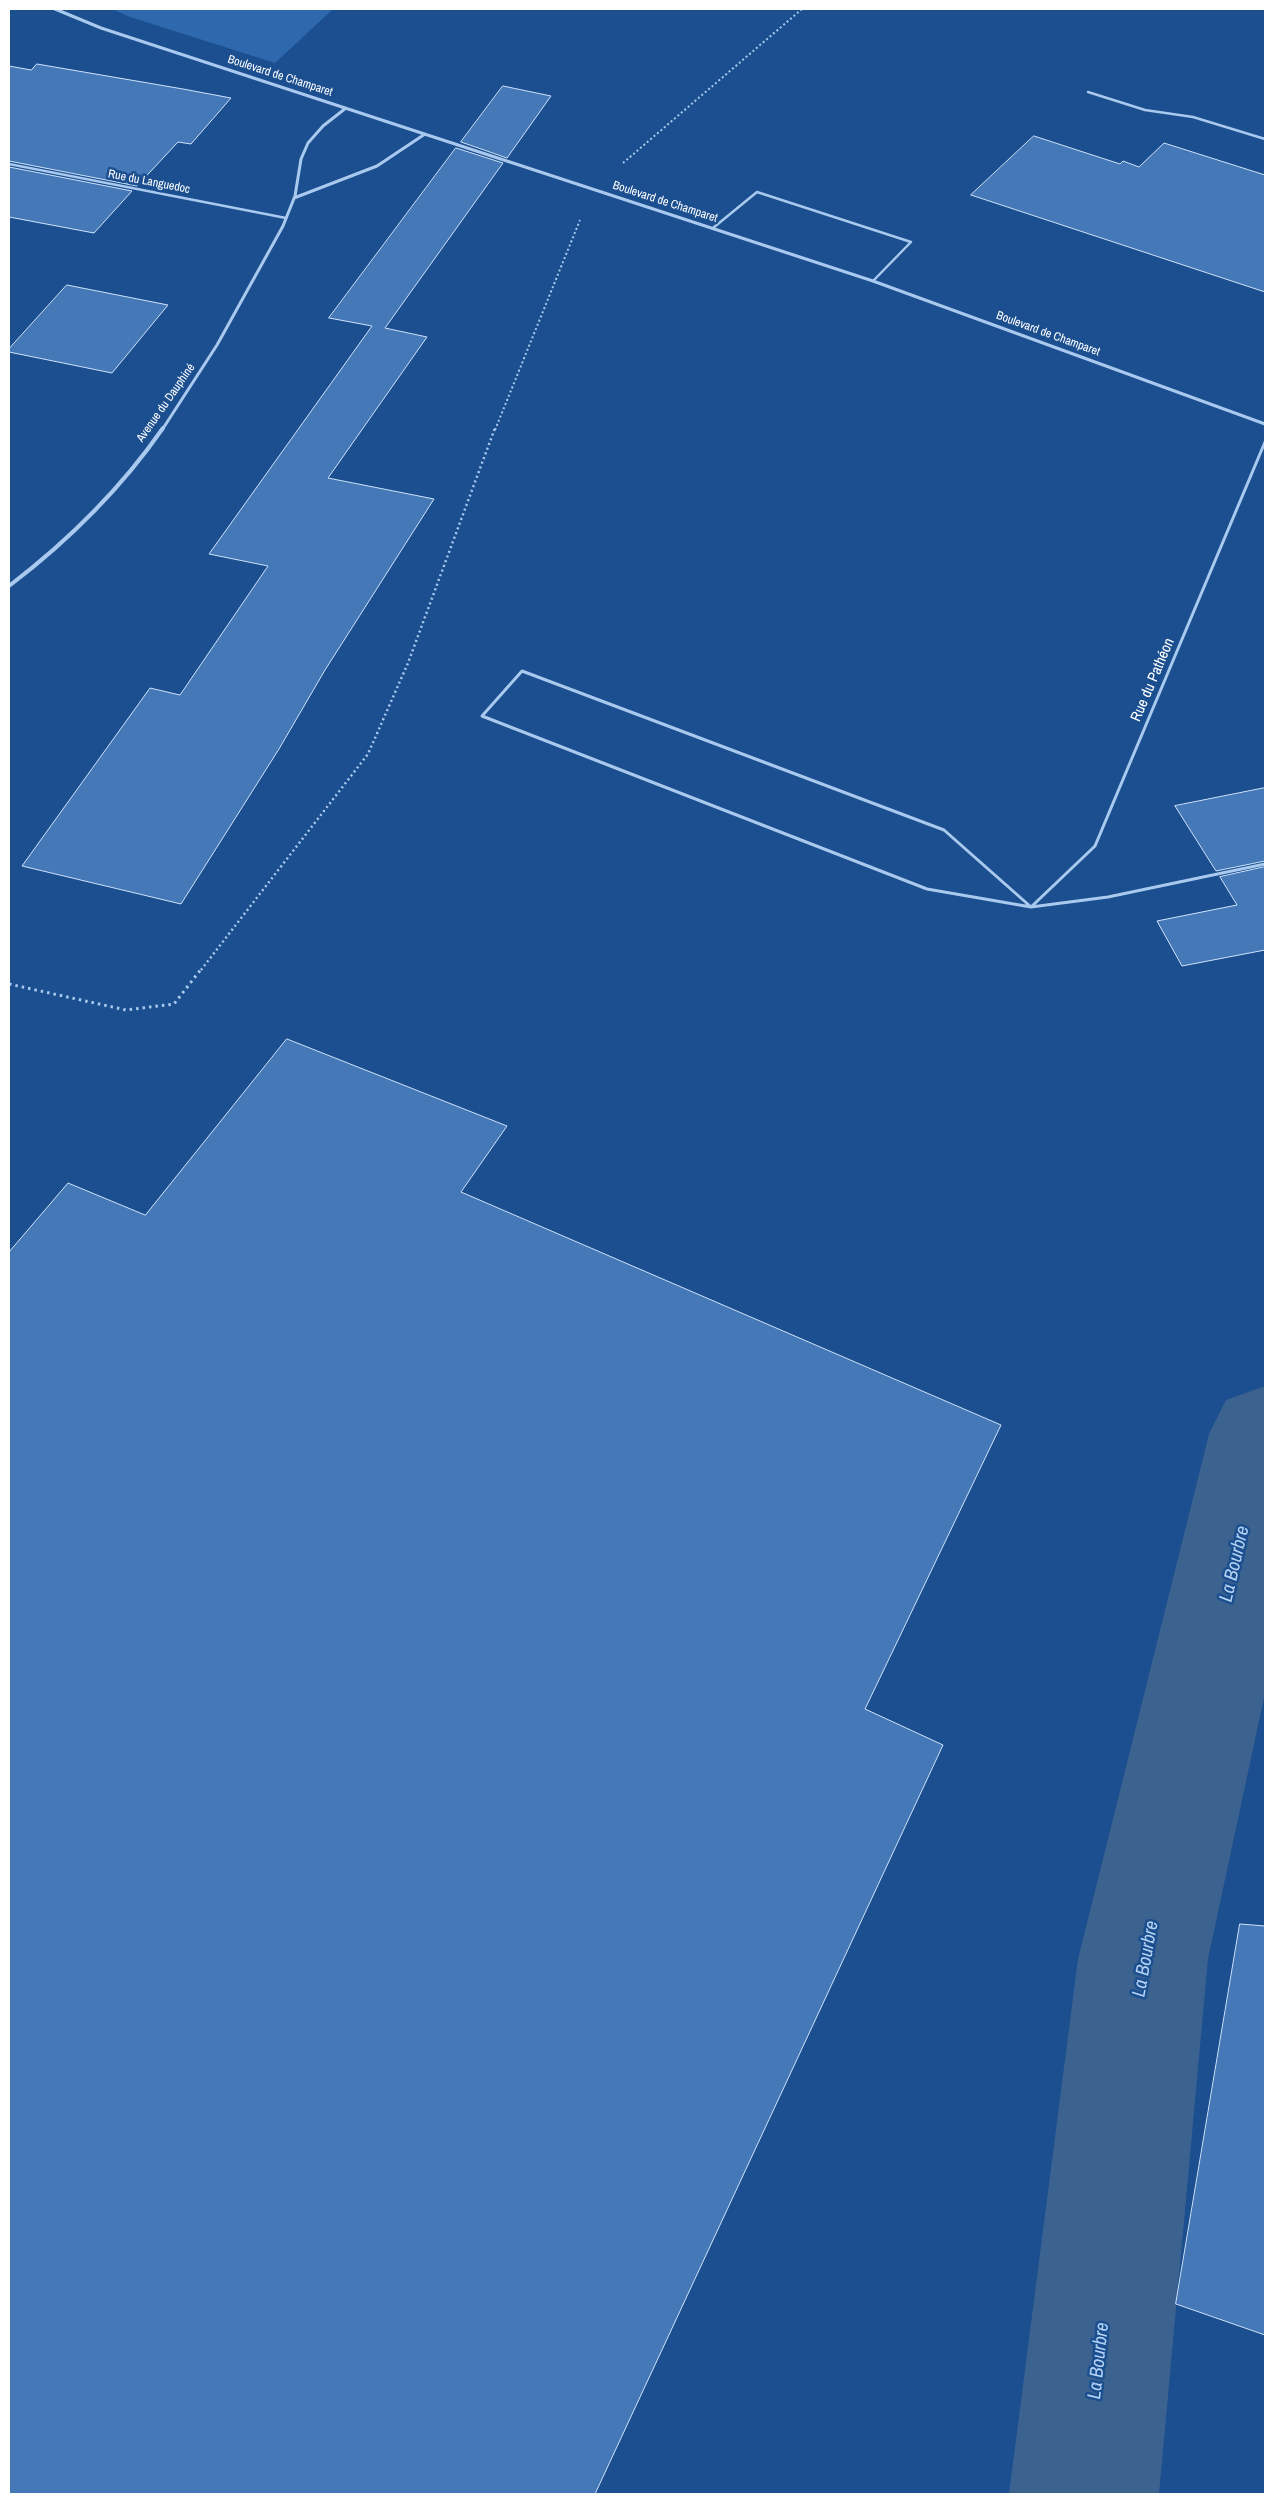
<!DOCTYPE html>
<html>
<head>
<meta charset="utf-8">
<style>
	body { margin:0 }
	#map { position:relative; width:1274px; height:2503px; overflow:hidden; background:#1b4f8f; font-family:"Archivo Narrow",sans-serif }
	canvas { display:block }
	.frame { position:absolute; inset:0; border:10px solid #fff; pointer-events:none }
</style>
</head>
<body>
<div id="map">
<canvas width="1274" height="2503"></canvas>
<div class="frame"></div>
</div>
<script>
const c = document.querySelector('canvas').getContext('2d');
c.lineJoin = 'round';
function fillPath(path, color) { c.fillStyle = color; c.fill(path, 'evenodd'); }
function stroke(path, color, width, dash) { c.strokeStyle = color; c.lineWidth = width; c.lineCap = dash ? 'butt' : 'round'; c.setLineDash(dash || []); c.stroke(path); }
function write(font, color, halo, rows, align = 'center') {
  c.font = font + ' "Archivo Narrow",sans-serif'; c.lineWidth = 5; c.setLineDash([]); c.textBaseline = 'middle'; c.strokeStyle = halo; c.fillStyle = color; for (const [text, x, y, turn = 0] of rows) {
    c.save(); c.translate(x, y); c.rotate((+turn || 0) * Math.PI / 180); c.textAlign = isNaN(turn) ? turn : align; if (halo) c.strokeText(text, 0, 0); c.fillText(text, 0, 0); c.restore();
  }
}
fillPath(new Path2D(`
	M112,9H333L275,63L130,17Z`), '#2e69ad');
fillPath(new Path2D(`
	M1265,1386V1693L1208,1959L1159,2494H1009L1078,1959L1209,1434L1226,1400Z`), '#3c6290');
const building = new Path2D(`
	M37,64L183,89L231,98L191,144L178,142L137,186L9,161V66L31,70Z
	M503,86L551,96L507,158L461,142Z
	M1034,136L1120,164L1123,161L1139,167L1164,143L1265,175V292L971,195Z
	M456,148L503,163L385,328L427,337L328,478L434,499L325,670L279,749L181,904L22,866L150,688L180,695L268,566L209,554L372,326L329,318Z
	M9,167L132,191L94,233L9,217Z
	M67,285L168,305L112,373L9,352V349Z
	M1265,788V861L1216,871L1175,806Z
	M1265,867V950L1182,966L1157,921L1237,905L1220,877Z
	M287,1039L507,1126L461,1192L1001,1425L865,1709L943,1745L595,2494H9V1252L68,1183L145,1215Z
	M1240,1924L1265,1926V2335L1176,2304Z`);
fillPath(building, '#4478b7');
stroke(building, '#cfe3fa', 1);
stroke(new Path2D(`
	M623,163L802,9
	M495,430L580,220`), '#a9c9ee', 2, [2, 2.5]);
stroke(new Path2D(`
	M201,970L368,754L408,663L495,428`), '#a9c9ee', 2.5, [2, 3]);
stroke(new Path2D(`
	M9,984L126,1010L174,1004L202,968`), '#a9c9ee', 3, [2.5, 4]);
stroke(new Path2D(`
	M1088,92L1145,110L1193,117L1265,139
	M9,164L286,218
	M713,228L757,192L911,242L873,281`), '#a9c9ee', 2.5);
stroke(new Path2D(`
	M522,671L944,830L1031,907L927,889L482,716Z
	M1031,907L1108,897L1265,864
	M1031,907L1095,846L1265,442`), '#a9c9ee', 3);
stroke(new Path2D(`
	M55,9L101,28L873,281L1265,424
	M294,198L377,166L425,134
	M162,430L217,345L283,226L295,196L301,159L308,143L323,126L346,108`), '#a9c9ee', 3);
stroke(new Path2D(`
	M9,586C68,541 120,490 163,428`), '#a9c9ee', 4);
write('12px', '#fff', '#1b4f8f', [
	["Boulevard de Champaret",280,76,18],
	["Rue du Languedoc",149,182,11],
	["Boulevard de Champaret",665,202,18],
	["Boulevard de Champaret",1048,334,20],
	["Avenue du Dauphiné",166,403,-55]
]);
write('15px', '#fff', '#1b4f8f', [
	["Rue du Pathéon",1153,680,-67]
]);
write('italic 19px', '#b5d3f5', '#1b4f8f', [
	["La Bourbre",1235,1564,-77],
	["La Bourbre",1146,1959,-80],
	["La Bourbre",1099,2361,-84]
]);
</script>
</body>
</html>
